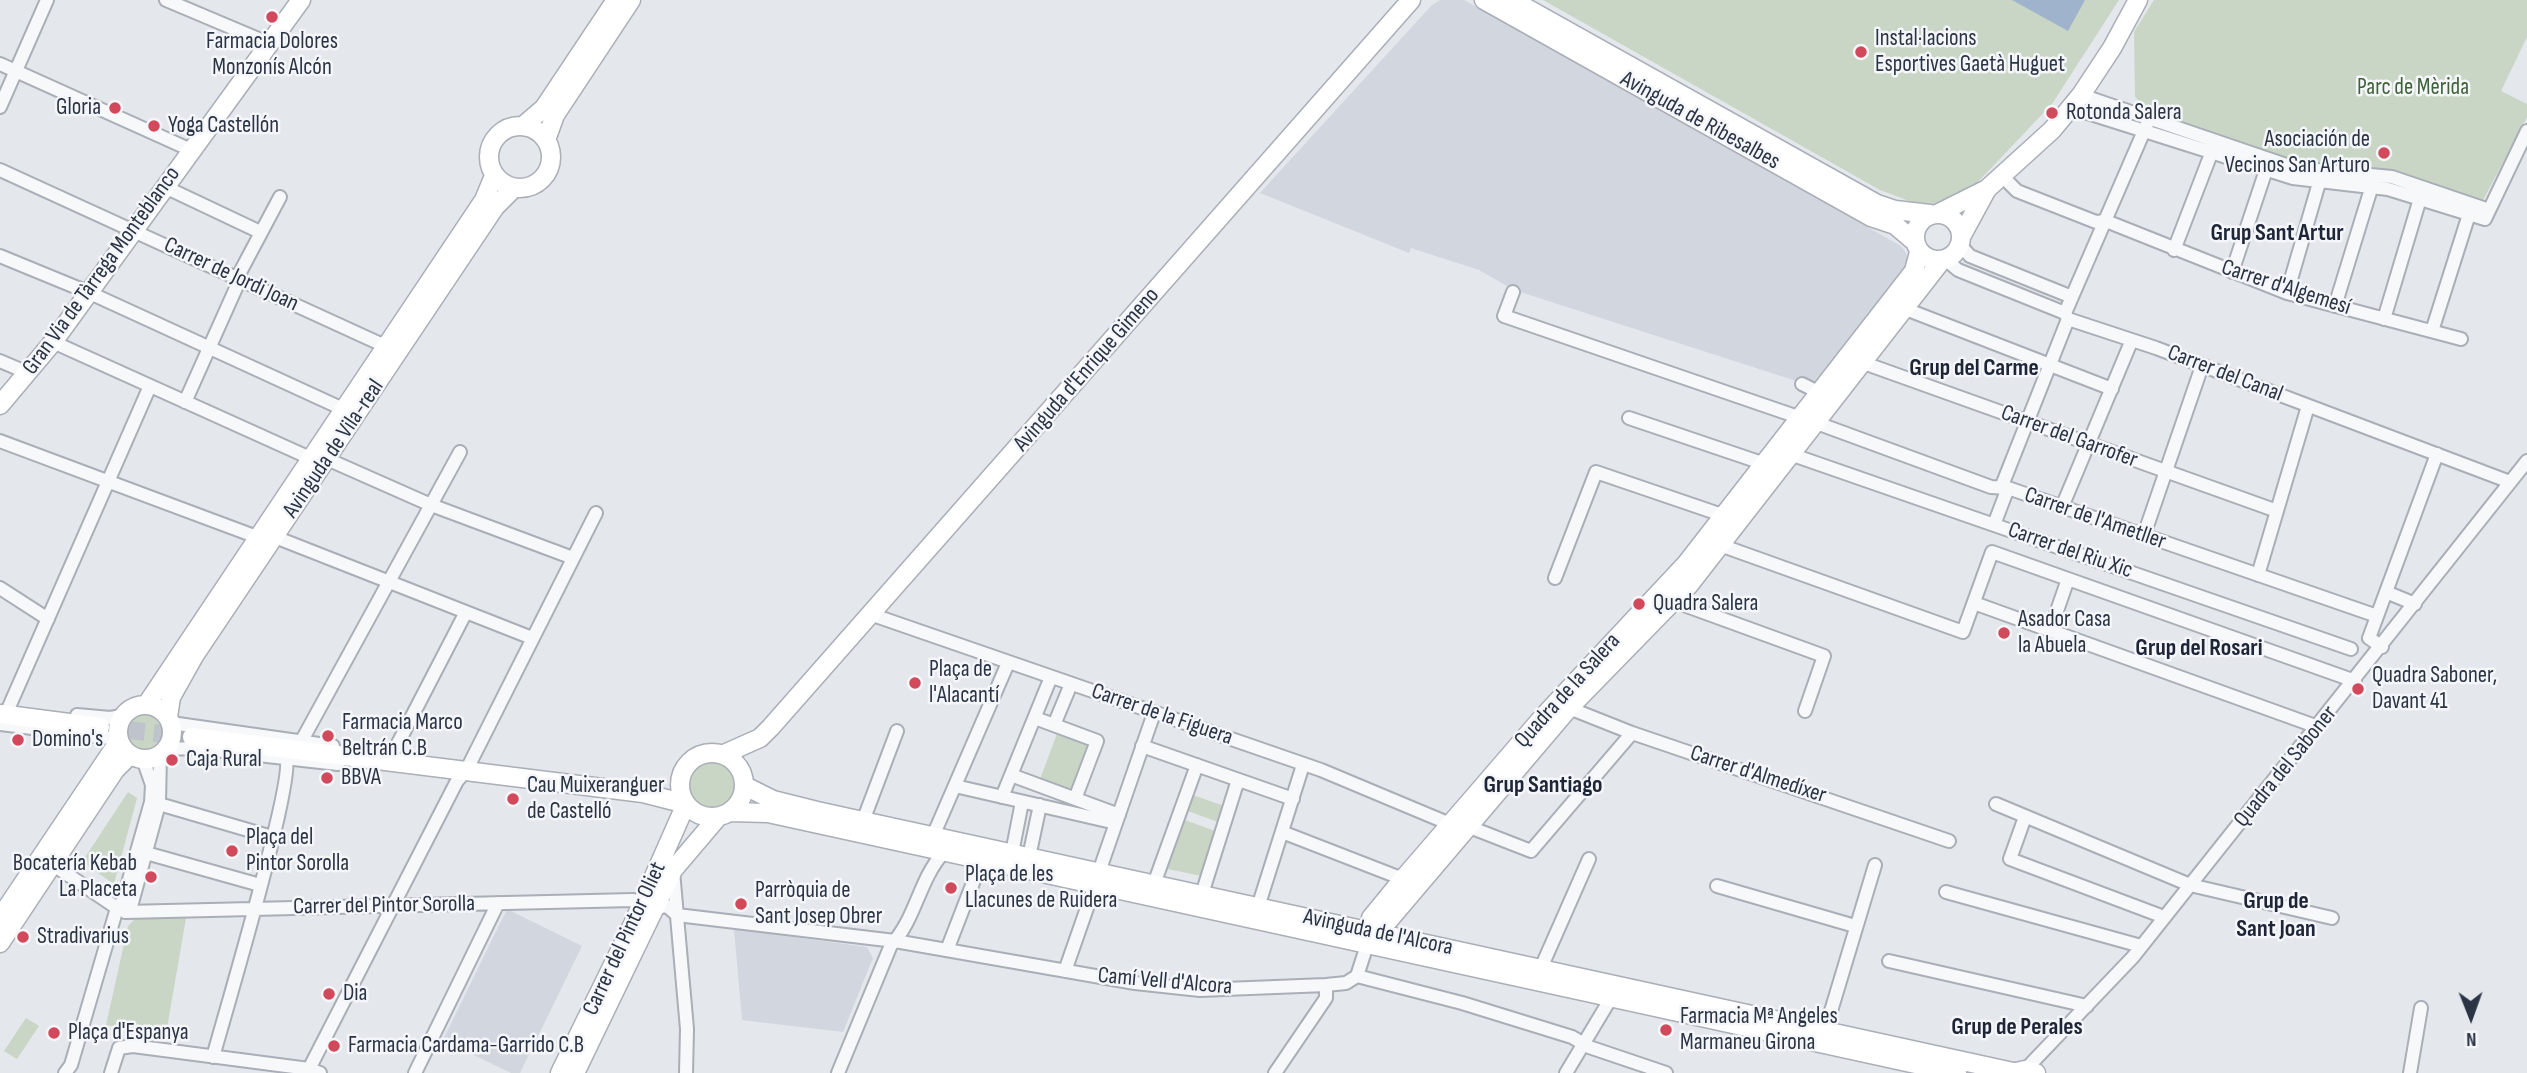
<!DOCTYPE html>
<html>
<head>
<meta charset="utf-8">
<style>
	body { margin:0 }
	#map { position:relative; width:2527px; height:1073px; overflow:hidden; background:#e4e7ec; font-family:"Sofia Sans Condensed",sans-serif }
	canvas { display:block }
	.north { position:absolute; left:2436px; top:982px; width:70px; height:70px; -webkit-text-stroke:5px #f4f6f9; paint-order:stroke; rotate:179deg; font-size:19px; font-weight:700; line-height:28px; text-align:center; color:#2b3445 }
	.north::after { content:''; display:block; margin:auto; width:24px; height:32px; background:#2b3445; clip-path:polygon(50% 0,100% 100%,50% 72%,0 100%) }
</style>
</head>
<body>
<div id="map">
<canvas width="2527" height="1073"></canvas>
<div class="north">N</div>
</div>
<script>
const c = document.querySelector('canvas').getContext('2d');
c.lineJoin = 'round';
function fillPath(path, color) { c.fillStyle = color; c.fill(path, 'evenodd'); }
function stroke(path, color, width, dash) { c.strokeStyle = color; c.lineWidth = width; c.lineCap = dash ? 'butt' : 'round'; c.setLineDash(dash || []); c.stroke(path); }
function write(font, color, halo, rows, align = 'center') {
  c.font = font + ' "Sofia Sans Condensed",sans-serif'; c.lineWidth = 5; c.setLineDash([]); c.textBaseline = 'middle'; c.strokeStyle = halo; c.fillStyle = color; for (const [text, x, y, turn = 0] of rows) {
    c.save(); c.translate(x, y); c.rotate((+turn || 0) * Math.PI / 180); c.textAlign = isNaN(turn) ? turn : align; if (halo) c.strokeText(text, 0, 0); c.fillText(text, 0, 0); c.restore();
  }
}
fillPath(new Path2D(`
	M1440,0H1464L1901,246L1906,253L1908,262L1815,387L1514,290L1479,270L1411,248L1409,253L1260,193L1431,6Z
	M507,909L582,946L520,1073H511L443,1040Z
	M734,929L867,947L873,958L843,1032L742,1020Z`), '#d2d6de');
fillPath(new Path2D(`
	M1543,0H2119L2052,104L1974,186L1955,197L1934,204L1912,202L1880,190Z
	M2154,0H2527V37L2501,91L2527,104V117L2480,206L2389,172L2291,164L2157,118L2135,97L2134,32Z
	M126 732a18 18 0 1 1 36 0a18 18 0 1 1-36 0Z
	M1058,731L1091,743L1072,794L1039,782Z
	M687 784a25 25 0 1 1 50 0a25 25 0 1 1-50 0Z
	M128,792L137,798L114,884L82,862Z
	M1193,795L1224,806L1218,822L1188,811Z
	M1185,820L1215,831L1201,876L1168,869Z
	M186,918L166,1034L106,1025L128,926L135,919Z
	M26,1018L39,1026L17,1059L4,1051Z`), '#c9d6c5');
fillPath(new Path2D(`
	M2012,0H2085L2068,31Z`), '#9fb4cc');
stroke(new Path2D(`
	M100,727L192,737`), '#bfc3cb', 18, [18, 9]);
const street = new Path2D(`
	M166,0L268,43
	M0,64L191,150
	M2081,95L2295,168L2392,177L2489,210
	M0,107L47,0
	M2072,108L2293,178L2388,189L2485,219L2527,131
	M0,170L385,346
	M2002,176L2017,191L2096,222L2106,221L2287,293L2461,339
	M165,187L258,231
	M1960,245L1970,256L2072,297
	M2174,250L2214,146
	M0,256L90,293L343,409
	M1945,259L1958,270L2065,313L2068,319L2156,348L2510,482
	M2232,272L2268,164
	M237,278L280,197
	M1513,292L1504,316L1801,418
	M2287,293L2321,176
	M2335,306L2374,179
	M1903,308L2112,389
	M2065,313L2147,124
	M2384,319L2422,192
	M2432,331L2471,208
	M53,342L310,458
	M0,361L28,373
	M1861,362L2277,511
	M1802,384L1820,393
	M185,402L240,279
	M1629,418L1765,464
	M1814,422L1991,487L2008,488L2377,616
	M0,441L257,537
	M1790,454L2351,649
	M327,459L431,505L573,558
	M2001,488L2068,319
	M2062,507L2131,342
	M1995,522L2008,488
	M2144,535L2202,366
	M275,537L532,638
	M1720,545L1963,632L1992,552L2355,681
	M2258,575L2308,406
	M1555,578L1596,472L1725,516
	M0,588L48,619
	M2386,592L2415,604
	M1673,601L1824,656L1805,711
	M1974,603L2318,727
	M870,614L1321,770L1450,824
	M2050,631L2068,579
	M2382,647L2369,638L2437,454
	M9,707L150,386
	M1569,708L1632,733L1949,841
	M77,715L110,718L122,716
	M1035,718L1097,741L1075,799
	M171,723L333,746
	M0,724L118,739
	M1054,725L1071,684
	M301,742L460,452
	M1142,746L1293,799
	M166,749L196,748L338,764
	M393,753L466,612
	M1011,775L1119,815
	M955,786L1116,823
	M1002,797L1051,677
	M159,804L272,837
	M1996,804L2190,885L2332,918
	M2025,817L2010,859L2164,917
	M863,821L897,731
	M1467,826L1531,851L1632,733
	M1282,832L1403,879
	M933,836L1008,663
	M146,853L260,885
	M1012,853L1022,802
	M1029,857L1040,805
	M52,864L117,908
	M673,871L687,1029L686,1073
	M1099,872L1154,713
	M1154,884L1197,765
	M1717,886L1855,926
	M1946,892L2141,946
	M1202,894L1238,780
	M124,907L123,901L151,802L152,785L143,759
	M1258,907L1303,765
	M654,908L667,906L677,915L895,941L1135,983L1200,990L1326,985L1346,983L1357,976
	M125,912L633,900L642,904
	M125,912L132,903L159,804L160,755
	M947,950L976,875
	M1889,961L2087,1006
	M1541,968L1589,859
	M1065,971L1095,885
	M1357,976L1462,1003L1572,1037L1589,1047L1666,1073
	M1357,976L1367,945
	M1825,1031L1875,865
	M213,1057C224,1017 295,779 286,758
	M2025,1070L2133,957L2527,461
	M65,1073L71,1065L117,908L123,901
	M111,1073L119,1048L133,1046L309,1069L320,1073
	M307,1073L457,781L466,771L596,513
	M415,1073L498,903
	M838,1073L891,945C916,919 919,879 944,852
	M1275,1073L1326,998V985
	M1566,1073L1611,998
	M2410,1073L2421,1008`);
const secondary = new Path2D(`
	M1484,0L1871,217L1895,225L1915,242
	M1512,0L1877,204L1895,210L1930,214
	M489 157a31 31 0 1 1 62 0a31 31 0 1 1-62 0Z
	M523,126L544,108L616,0
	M546,140L555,115L631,0
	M1939,213L1987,189L2052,130L2081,95L2112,48L2138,0
	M1915 237a23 23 0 1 1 46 0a23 23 0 1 1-46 0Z
	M1962,235L1987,189
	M0,405L53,342L301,0
	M147,704L484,200L494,176
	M118 732a27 27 0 1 1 54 0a27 27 0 1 1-54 0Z
	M0,714L100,727
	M168,717L171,697L194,656L495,207L514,188
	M192,737L643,793L686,804
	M680 785a32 32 0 1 1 64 0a32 32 0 1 1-64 0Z
	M724,754L760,738L771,727L1411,0
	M745,786L773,800L817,811L2013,1072
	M730,812L768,813L1957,1073
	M0,918L119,741
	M1372,940L1569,708L1689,585L1942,260
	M1368,941L1371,918L1403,879L1542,718L1686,564L1914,271L1919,252
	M0,943L115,770L130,755
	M560,1073L633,924L686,804
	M575,1073L673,870L718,817
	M2011,1073L2025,1070L2036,1073`);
stroke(street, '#a9aeb7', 16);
stroke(secondary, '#a9aeb7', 21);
stroke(street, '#f7f8fa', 12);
stroke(secondary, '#fff', 18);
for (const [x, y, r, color] of [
	[272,17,7,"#d1495b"],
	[1861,52,7,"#d1495b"],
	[115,108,7,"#d1495b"],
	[2052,113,7,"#d1495b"],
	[154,126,7,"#d1495b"],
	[2384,153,7,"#d1495b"],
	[1639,604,7,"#d1495b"],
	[2004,633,7,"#d1495b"],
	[915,683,7,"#d1495b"],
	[2358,689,7,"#d1495b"],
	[328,736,7,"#d1495b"],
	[18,740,7,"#d1495b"],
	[172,760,7,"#d1495b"],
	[327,778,7,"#d1495b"],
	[513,799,7,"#d1495b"],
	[232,851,7,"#d1495b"],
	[151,877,7,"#d1495b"],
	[951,888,7,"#d1495b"],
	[741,904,7,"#d1495b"],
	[23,937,7,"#d1495b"],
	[329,994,7,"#d1495b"],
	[1666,1030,7,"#d1495b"],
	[54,1033,7,"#d1495b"],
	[334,1046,7,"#d1495b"]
]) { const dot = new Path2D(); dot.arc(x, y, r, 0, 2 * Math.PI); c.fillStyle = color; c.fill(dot); stroke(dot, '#f4f6f9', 2.5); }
write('23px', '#2b3445', '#f4f6f9', [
	["Instal·lacions",1875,39],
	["Esportives Gaetà Huguet",1875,65],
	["Farmacia Dolores",272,42,"center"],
	["Monzonís Alcón",272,68,"center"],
	["Gloria",101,108,"right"],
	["Rotonda Salera",2066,113],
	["Yoga Castellón",168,126],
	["Asociación de",2370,140,"right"],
	["Vecinos San Arturo",2370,166,"right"],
	["Quadra Salera",1653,604],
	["Asador Casa",2018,620],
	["la Abuela",2018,646],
	["Plaça de",929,670],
	["l'Alacantí",929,696],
	["Quadra Saboner,",2372,676],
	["Davant 41",2372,702],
	["Farmacia Marco",342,723],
	["Beltrán C.B",342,749],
	["Domino's",32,740],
	["Caja Rural",186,760],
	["BBVA",341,778],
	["Cau Muixeranguer",527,786],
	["de Castelló",527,812],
	["Plaça del",246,838],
	["Pintor Sorolla",246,864],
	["Bocatería Kebab",137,864,"right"],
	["La Placeta",137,890,"right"],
	["Plaça de les",965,875],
	["Llacunes de Ruidera",965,901],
	["Parròquia de",755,891],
	["Sant Josep Obrer",755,917],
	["Stradivarius",37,937],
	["Dia",343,994],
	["Farmacia Mª Angeles",1680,1017],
	["Marmaneu Girona",1680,1043],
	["Plaça d'Espanya",68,1033],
	["Farmacia Cardama-Garrido C.B",348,1046]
], 'left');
write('23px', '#3f6138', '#f4f6f9', [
	["Parc de Mèrida",2413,88]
]);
write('23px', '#2b3445', '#f4f6f9', [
	["Avinguda de Ribesalbes",1700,121,29],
	["Gran Via de Tàrrega Monteblanco",102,271,-54],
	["Carrer de Jordi Joan",231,275,25],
	["Carrer d'Algemesí",2286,288,18],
	["Avinguda d'Enrique Gimeno",1087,370,-49],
	["Carrer del Canal",2225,374,21],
	["Carrer del Garrofer",2069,437,20],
	["Avinguda de Vila-real",334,449,-56],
	["Carrer de l'Ametller",2095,519,19],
	["Carrer del Riu Xic",2070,551,19],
	["Quadra de la Salera",1568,691,-48],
	["Carrer de la Figuera",1162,715,19],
	["Quadra del Saboner",2286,767,-51],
	["Carrer d'Almedíxer",1758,775,18],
	["Carrer del Pintor Sorolla",384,906,-1],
	["Avinguda de l'Alcora",1378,933,12],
	["Carrer del Pintor Oliet",625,939,-65],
	["Camí Vell d'Alcora",1165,982,5]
]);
write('bold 24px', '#1d2536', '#f4f6f9', [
	["Grup Sant Artur",2277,234],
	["Grup del Carme",1974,369],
	["Grup del Rosari",2199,649],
	["Grup Santiago",1543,786],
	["Grup de",2276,902],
	["Sant Joan",2276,930],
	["Grup de Perales",2017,1028]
]);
</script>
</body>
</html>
